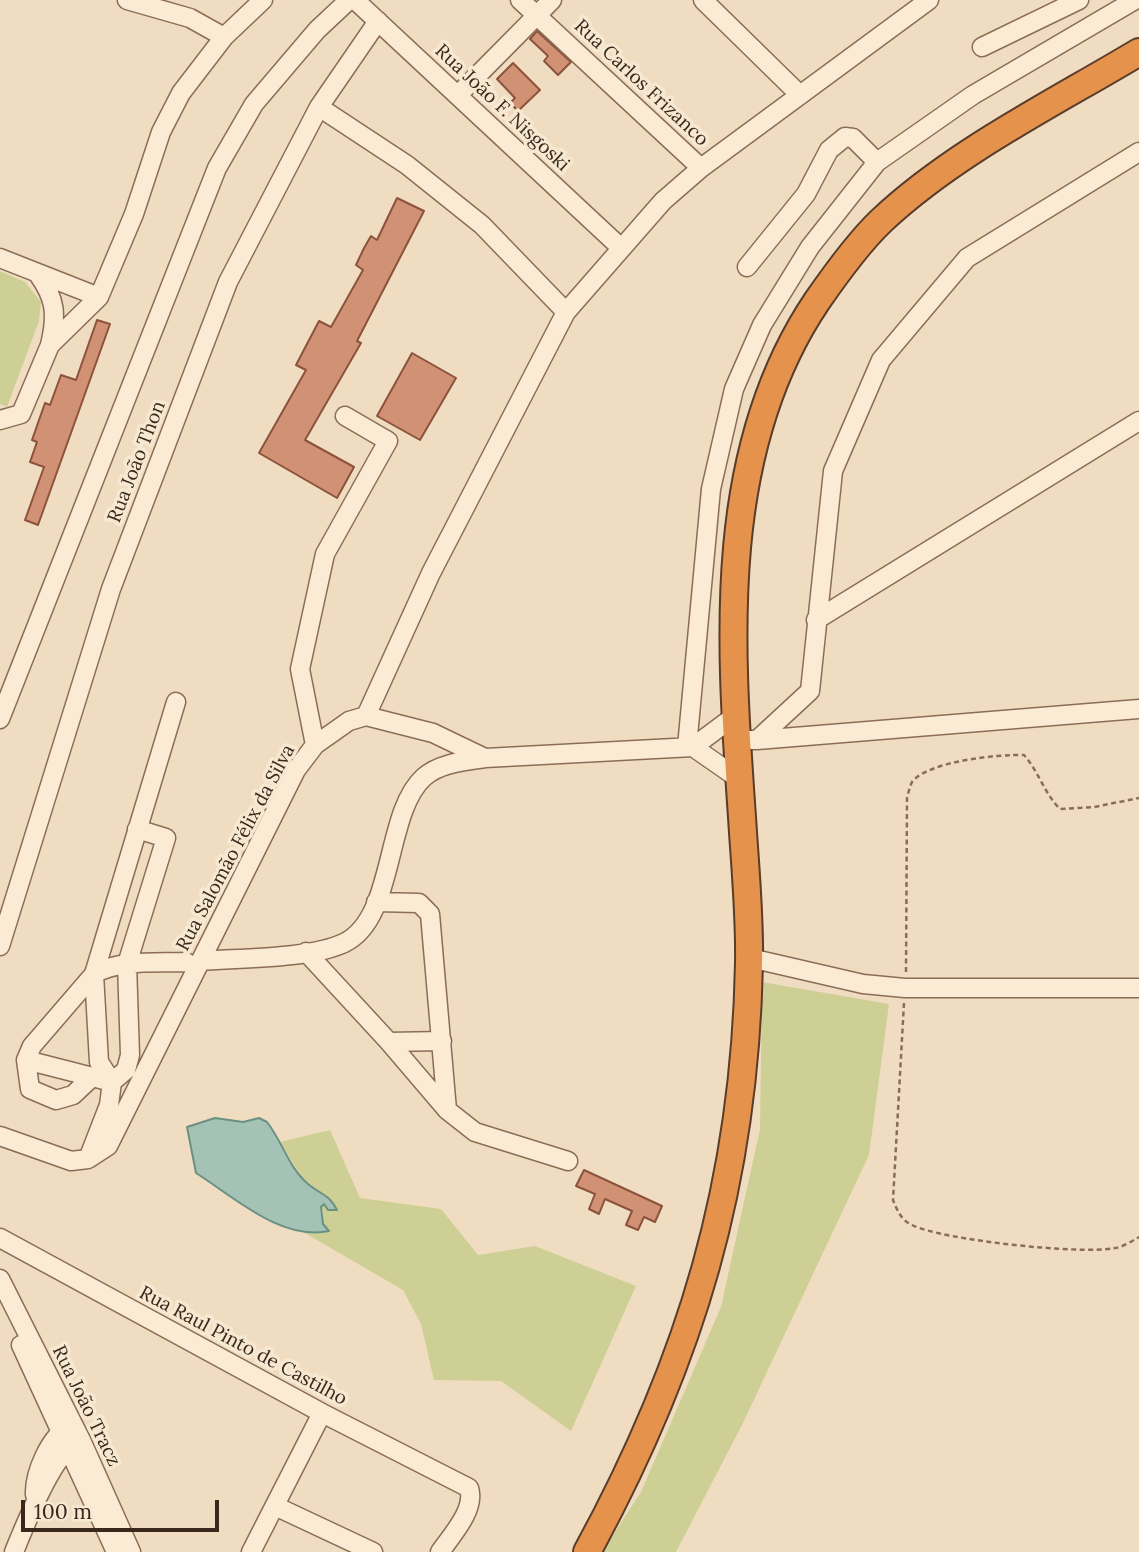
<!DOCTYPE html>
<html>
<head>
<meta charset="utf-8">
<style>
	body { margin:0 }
	#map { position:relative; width:1139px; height:1552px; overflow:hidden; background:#f0ddc1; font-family:Lora,serif }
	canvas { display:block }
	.scale { position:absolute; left:21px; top:1500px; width:198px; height:32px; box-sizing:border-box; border:4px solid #3a281d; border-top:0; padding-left:9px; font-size:21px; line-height:24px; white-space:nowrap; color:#3a281d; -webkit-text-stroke:5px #f7e8d1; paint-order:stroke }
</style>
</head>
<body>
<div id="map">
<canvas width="1139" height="1552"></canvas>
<div class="scale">100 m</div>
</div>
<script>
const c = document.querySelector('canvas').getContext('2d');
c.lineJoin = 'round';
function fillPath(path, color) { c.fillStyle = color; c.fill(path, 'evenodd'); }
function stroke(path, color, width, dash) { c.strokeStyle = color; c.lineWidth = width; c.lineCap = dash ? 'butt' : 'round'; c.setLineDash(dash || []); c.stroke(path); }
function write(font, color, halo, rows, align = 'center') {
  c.font = font + ' Lora,serif'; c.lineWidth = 7; c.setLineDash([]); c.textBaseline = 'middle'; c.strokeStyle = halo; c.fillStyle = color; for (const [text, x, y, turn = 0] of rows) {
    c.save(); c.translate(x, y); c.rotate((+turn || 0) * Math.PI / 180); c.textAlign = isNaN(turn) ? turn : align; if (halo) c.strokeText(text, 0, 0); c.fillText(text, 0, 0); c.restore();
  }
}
fillPath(new Path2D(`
	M0,271L25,282L41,302L39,321L7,407L0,404Z
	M762,982L889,1004L869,1155L743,1423L676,1552H602L641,1492L721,1307L760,1129Z
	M330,1130L360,1198L441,1209L478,1255L535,1246L636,1286L571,1431L501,1381L434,1380L421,1324L403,1290L303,1232L318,1233L323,1224V1211L280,1142Z`), '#cecf94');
const water = new Path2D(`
	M215,1118L243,1122L259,1118L267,1122C282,1141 289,1168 308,1184C320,1194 330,1195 337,1210H328L324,1204L321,1207L323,1224L329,1231C281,1241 234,1197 196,1173L187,1127Z`);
fillPath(water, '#a4c2b6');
stroke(water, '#6a9183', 2);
const building = new Path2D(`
	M537,31L571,62L558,75L544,61L548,56L530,39Z
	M513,63L540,90L518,111L510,103L515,98L497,79Z
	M397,198L424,211L357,341L361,343L305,440L354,467L337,498L259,453L306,370L296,365L319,321L331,327L363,270L356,265L364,248L371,236L377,240Z
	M97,320L110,324L38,525L25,520L44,467L30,462L37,442L32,440L45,403L50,405L61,375L76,380Z
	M412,353L456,378L420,440L377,416Z
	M584,1170L662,1206L655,1222L644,1217L638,1230L626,1225L632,1211L605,1199L599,1214L589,1209L595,1194L576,1186Z`);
fillPath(building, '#d19174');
stroke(building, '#8b533c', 2);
const minor = new Path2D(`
	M127,0L190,18L224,37
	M355,0L620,247
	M520,0L701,168
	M703,0L800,95
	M982,47L1079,0
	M458,95L552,0
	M319,107L407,165L482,225L566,312
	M0,258L99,297
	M747,267L806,194L829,150L845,137L853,138L877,162
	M38,274C56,299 57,315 50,345
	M0,420L21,414L50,345L99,297L134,214L161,132L181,93L224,37L263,0
	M816,620L1139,421
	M366,716L431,573L566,312L663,201L701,168L929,0
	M0,719L217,168L254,104L317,30L349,0
	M737,740H757L810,691L833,471L881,360L967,258L1139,152
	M757,740L1139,709
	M315,745L300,669L325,554L388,441L345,416
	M687,747L711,489L734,389L762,325L810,247L877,162L973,95L1135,0
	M693,747L739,779
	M693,747L736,715
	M137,829L166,838L127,964L130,1055L126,1070L112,1082L26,1060L32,1046L94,974C121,959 155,963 186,962
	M376,902L419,903L430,914L447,1110
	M0,946L111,589L228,282L319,107L378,21
	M306,952L389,1042L447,1110L475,1132L568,1161
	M750,958L863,984L905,988H1139
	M200,961C239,958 310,959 344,943C396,918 384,813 424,777C440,763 465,761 485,758
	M389,1042L442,1041
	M26,1060L30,1089L56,1100L73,1095L91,1078
	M0,1136L71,1161L88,1159L108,1146L296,770L315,745L349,721L366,716L433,733L485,758L693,747
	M88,1159L109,1105L112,1082L99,1062L94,974L176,702
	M0,1238L322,1413L469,1488C476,1509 452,1535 440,1552
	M0,1279L81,1440L131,1552
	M21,1345L116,1552
	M35,1495C34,1473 50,1436 70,1426
	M275,1506L373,1552
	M14,1552C24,1527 54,1453 77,1442
	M251,1552L322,1413`);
const highway = new Path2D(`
	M587,1552C691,1361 745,1182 749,963C750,915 745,866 742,817C730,644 715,452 817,301C835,275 858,243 881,221C953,153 1054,103 1139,52`);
stroke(minor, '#8b6d57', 21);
stroke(highway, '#583c2c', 30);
stroke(new Path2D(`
	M906,972L907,798C908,794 910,786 912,782C928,761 1000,754 1024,755C1039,772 1044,793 1060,809L1094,807L1139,798
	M904,1003L893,1200C897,1210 901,1220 912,1225C942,1240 1082,1255 1115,1248C1123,1247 1132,1241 1139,1237`), '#8b6d57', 2.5, [5, 3.5]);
stroke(minor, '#fbebd5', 18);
stroke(highway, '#e5924c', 26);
write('19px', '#3a281d', '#f7e8d1', [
	["Rua Carlos Frizanco",641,83,43],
	["Rua João F. Nisgoski",502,108,43],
	["Rua João Thon",137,462,-69],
	["Rua Salomão Félix da Silva",236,848,-62],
	["Rua Raul Pinto de Castilho",243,1346,28],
	["Rua João Tracz",86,1406,64]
]);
</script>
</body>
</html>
